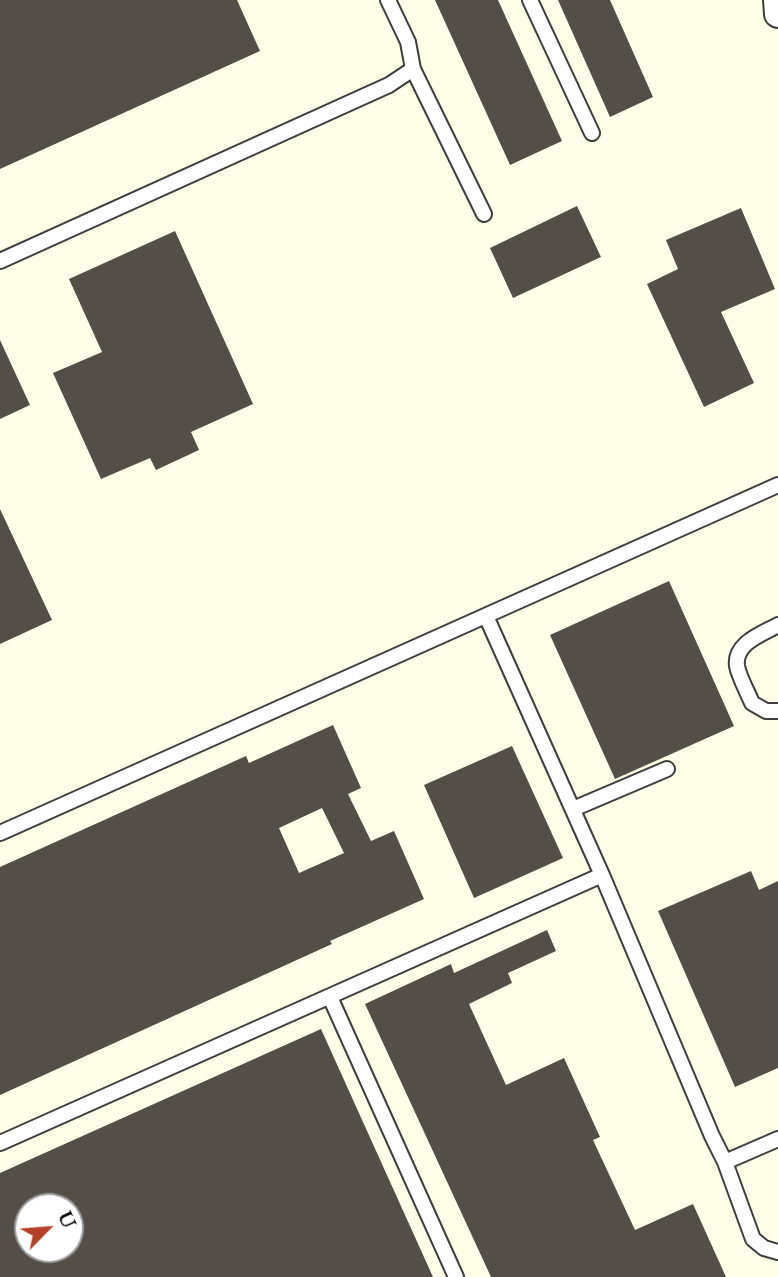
<!DOCTYPE html>
<html>
<head>
<meta charset="utf-8">
<style>
	body { margin:0 }
	#map { position:relative; width:778px; height:1277px; overflow:hidden; background:#fefee9; font-family:"Libre Baskerville",serif }
	canvas { display:block }
	.north { position:absolute; left:14px; top:1193px; width:70px; height:70px; box-sizing:border-box; background:#fff; border:2px solid #9d9d9d; border-radius:50%; rotate:65deg; font-size:19px; font-weight:700; line-height:28px; text-align:center; color:#0b0b0b }
	.north::after { content:''; display:block; margin:auto; width:24px; height:32px; background:#b54029; clip-path:polygon(50% 0,100% 100%,50% 72%,0 100%) }
</style>
</head>
<body>
<div id="map">
<canvas width="778" height="1277"></canvas>
<div class="north">U</div>
</div>
<script>
const c = document.querySelector('canvas').getContext('2d');
c.lineJoin = 'round';
function fillPath(path, color) { c.fillStyle = color; c.fill(path, 'evenodd'); }
function stroke(path, color, width, dash) { c.strokeStyle = color; c.lineWidth = width; c.lineCap = dash ? 'butt' : 'round'; c.setLineDash(dash || []); c.stroke(path); }
fillPath(new Path2D(`
	M0,0H237L260,51L0,169Z
	M435,0H498L562,141L510,165Z
	M558,0H610L653,97L610,117Z
	M577,206L601,257L513,298L490,248Z
	M741,208L775,289L721,312L754,383L704,407L647,284L678,269L666,240Z
	M175,231L253,404L191,432L199,450L156,470L150,458L101,479L53,373L102,352L69,279Z
	M0,340L30,405L0,419Z
	M0,509L52,620L0,644Z
	M669,581L734,726L615,779L550,635Z
	M333,725L361,788L348,794L371,841L394,831L424,899L330,941L332,944L0,1095V867L246,756L249,763ZM322,808L344,853L299,873L279,828Z
	M512,746L563,858L474,898L424,785Z
	M751,871L759,890L778,881V1068L735,1087L658,911Z
	M547,930L556,951L508,973L512,983L469,1004L506,1085L564,1058L600,1137L593,1140L635,1230L693,1204L726,1277H491L365,1004L451,964L454,973Z
	M321,1029L433,1277H0V1173ZM28,1207H70V1249H28Z`), '#534e48');
const service = new Path2D(`
	M530,0L592,133
	M413,69L484,214
	M0,261L389,85L413,69L408,42L388,0
	M486,616L602,875L712,1136L725,1162L778,1139
	M778,625C762,634 734,643 737,666C739,677 748,693 752,703L766,711H778
	M573,809L667,769
	M0,833L778,485
	M330,997L456,1277
	M0,1143L602,875
	M725,1162L753,1239L764,1248L778,1252`);
const minor = new Path2D(`
	M777,0L778,14`);
stroke(service, '#3e3e3e', 18);
stroke(minor, '#3e3e3e', 30);
stroke(service, '#fff', 14);
stroke(minor, '#fff', 26);
</script>
</body>
</html>
